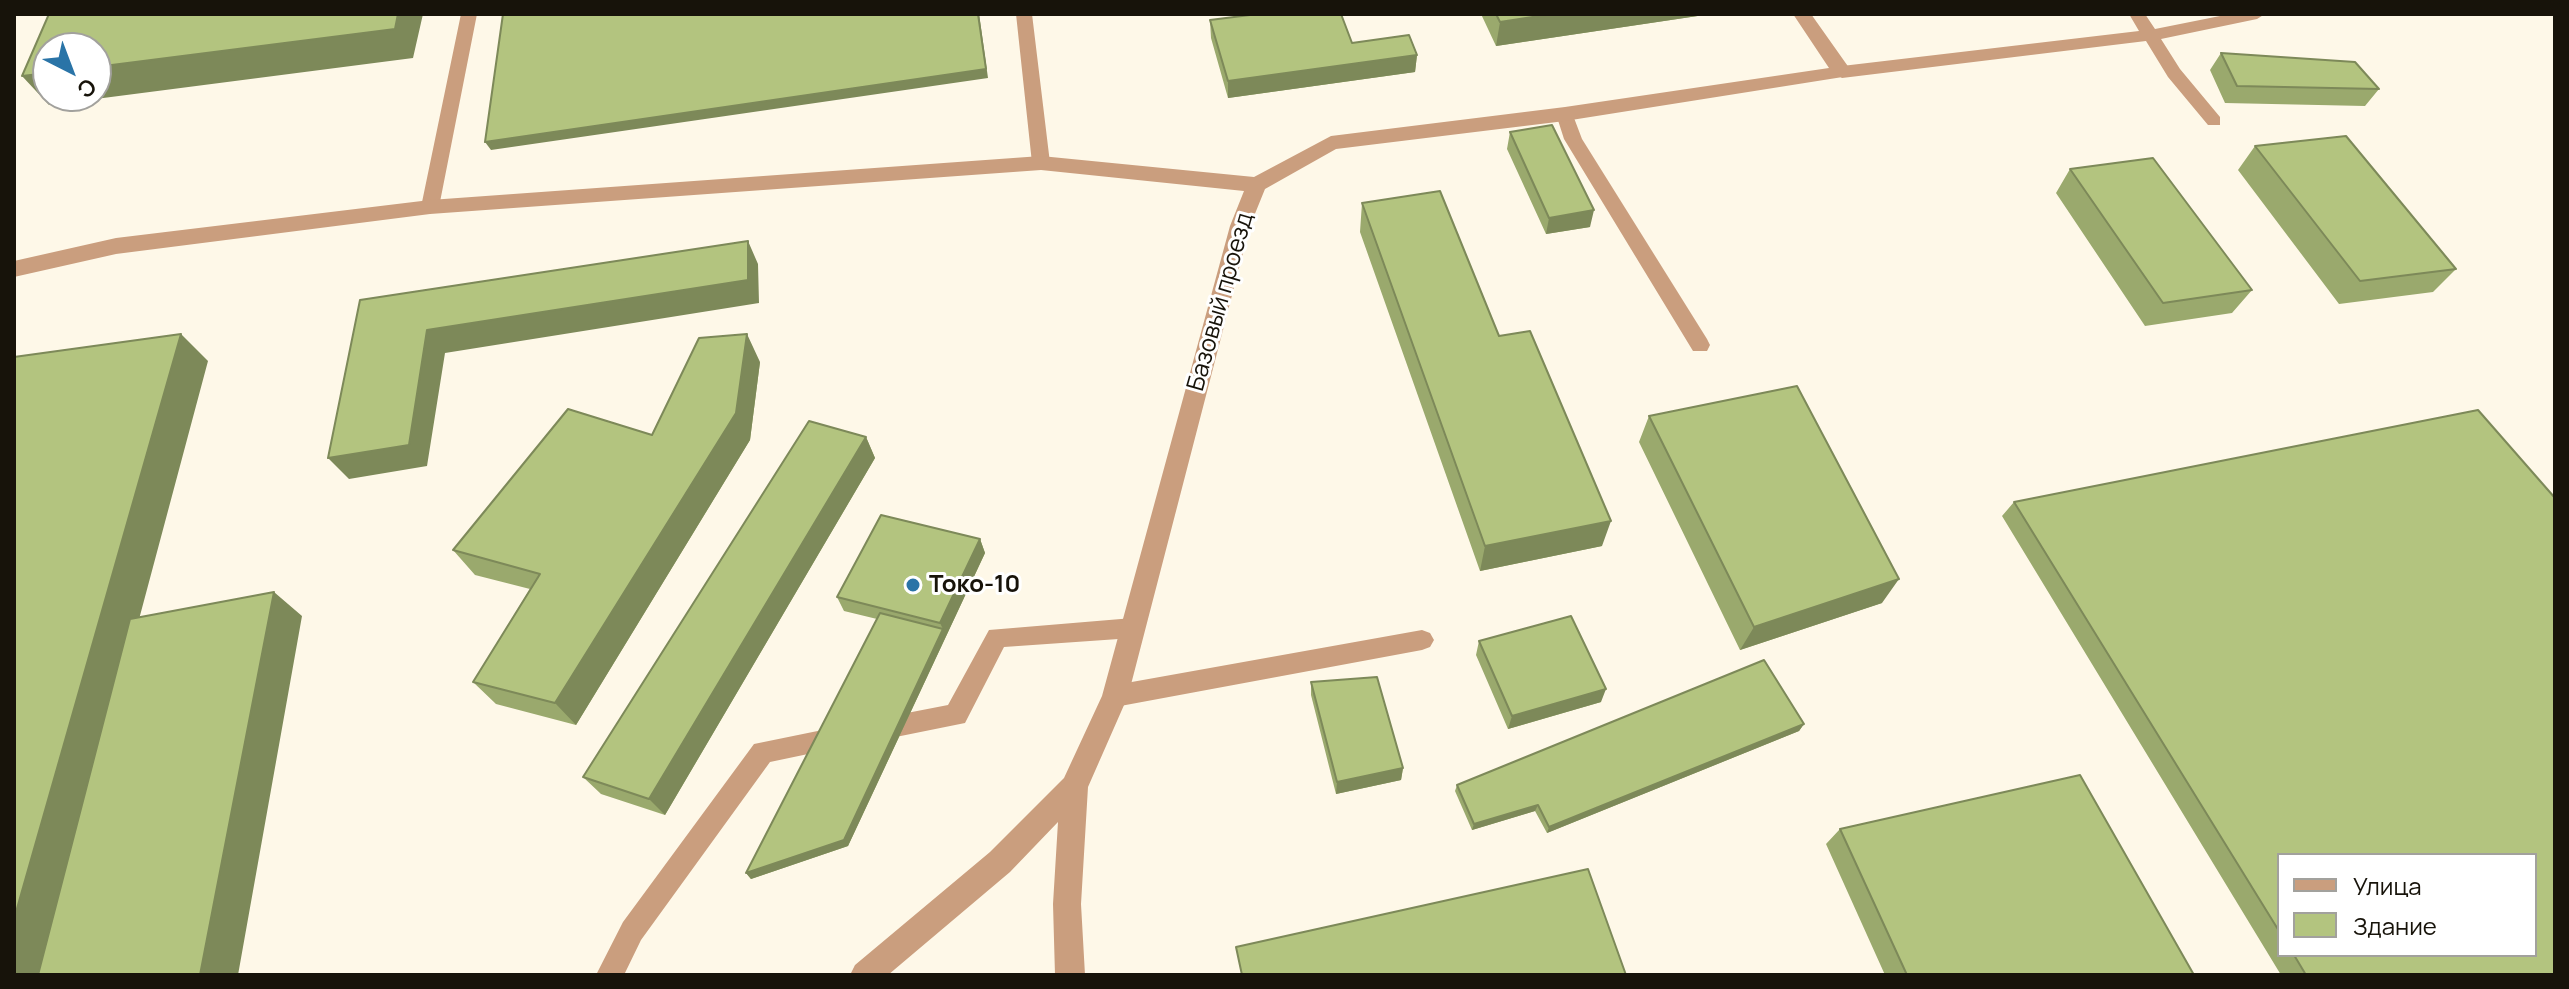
<!DOCTYPE html>
<html>
<head>
<meta charset="utf-8">
<style>
	body { margin:0 }
	#map { position:relative; width:2569px; height:989px; overflow:hidden; background:#fef8e8; font-family:Manrope,sans-serif }
	canvas { display:block }
	.frame { position:absolute; inset:0; border:16px solid #17130a; pointer-events:none }
	.legend { position:absolute; left:2277px; top:853px; width:260px; height:104px; box-sizing:border-box; background:#fff; border:2px solid #a2a19d; margin:0; padding:10px 14px; list-style:none; font-size:24px; color:#17130a }
	.legend li { display:flex; align-items:center; gap:16px; height:40px }
	.legend b { width:40px; border:2px solid #a2a19d }
	.north { position:absolute; left:32px; top:32px; width:80px; height:80px; box-sizing:border-box; background:#fff; border:2px solid #a2a19d; border-radius:50%; rotate:138deg; font-size:22px; font-weight:700; line-height:32px; text-align:center; color:#17130a }
	.north::after { content:''; display:block; margin:auto; width:28px; height:36px; background:#2a74a7; clip-path:polygon(50% 0,100% 100%,50% 72%,0 100%) }
</style>
</head>
<body>
<div id="map">
<canvas width="2569" height="989"></canvas>
<div class="frame"></div>
<ul class="legend">
<li><b style="height:10px;background:#ca9e7e"></b>Улица</li>
<li><b style="height:22px;background:#b3c47f"></b>Здание</li>
</ul>
<div class="north">С</div>
</div>
<script>
const c = document.querySelector('canvas').getContext('2d');
c.lineJoin = 'round';
function fillPath(path, color) { c.fillStyle = color; c.fill(path, 'evenodd'); }
function stroke(path, color, width, dash) { c.strokeStyle = color; c.lineWidth = width; c.lineCap = dash ? 'butt' : 'round'; c.setLineDash(dash || []); c.stroke(path); }
function write(font, color, halo, rows, align = 'center') {
  c.font = font + ' Manrope,sans-serif'; c.lineWidth = 6; c.setLineDash([]); c.textBaseline = 'middle'; c.strokeStyle = halo; c.fillStyle = color; for (const [text, x, y, turn = 0] of rows) {
    c.save(); c.translate(x, y); c.rotate((+turn || 0) * Math.PI / 180); c.textAlign = isNaN(turn) ? turn : align; if (halo) c.strokeText(text, 0, 0); c.fillText(text, 0, 0); c.restore();
  }
}
fillPath(new Path2D(`
	M461,14H477L439,207L430,214L421,207Z
	M1016,14H1032L1050,163L1041,169L1032,163Z
	M2129,14H2145L2155,29L2230,14H2265L2257,19L2161,39L2180,69L2220,117V125H2208L2168,77L2146,41L1842,78L1833,72L1842,66L2139,31Z
	M1565,108L1571,110L1582,139L1707,339L1710,345L1707,351H1693L1564,139L1556,114Z
	M1133,618L1141,621L1145,628L1141,635L1133,638L1004,647L965,723L876,741L867,738L864,730L867,722L876,719L948,705L989,630Z
	M1422,630L1430,633L1434,640L1430,647L1422,650L1115,707L1106,704L1103,696L1106,688L1115,685Z
	M842,726L851,729L854,737L851,745L770,762L641,940L624,975H596L623,922L754,744Z`), '#ca9e7e');
fillPath(new Path2D(`
	M1793,14H1811L1852,72L1849,76L1565,121L1336,149L1265,189L1250,226L1128,696L1088,787L1081,904L1085,975H1055L1053,904L1058,822L1010,872L888,975H850L855,965L990,852L1064,778L1102,696L1230,226L1244,191L1041,170L430,214L116,254L14,277V261L116,238L430,200L1041,156L1254,177L1331,136L1565,107L1829,68Z`), '#ca9e7e');
fillPath(new Path2D(`
	M1481,14H1711L1496,46Z
	M1210,20L1352,43L1417,55L1415,72L1228,98L1211,38Z
	M2221,53L2379,89L2365,106L2225,103L2210,70Z
	M1510,132L1590,227L1546,234L1507,149Z
	M2255,146L2456,269L2433,292L2339,304L2238,170Z
	M2070,169L2252,290L2232,313L2145,326L2056,193Z
	M1362,203L1602,546L1480,571L1360,232Z
	M760,362L750,440L576,725L496,704L473,682L530,589L475,575L453,550L652,435Z
	M2478,410L2555,498V975H2281L2002,516L2014,502ZM2279,855H2535V955H2279Z
	M1649,416L1882,603L1740,650L1639,442Z
	M866,437L875,458L665,815L601,794L583,777Z
	M980,539L985,553L848,846L751,879L746,873L877,619L844,611L837,597Z
	M1479,641L1601,702L1508,729L1476,655Z
	M1311,682L1403,768L1401,780L1336,794L1311,695Z
	M1804,724L1799,731L1547,833L1535,811L1472,830L1455,791L1457,785Z
	M1840,829L2194,975H1885L1826,844Z`), '#9aa96d');
fillPath(new Path2D(`
	M398,14H423L413,58L49,105L22,76L48,73V96H96V67Z
	M979,14L988,78L491,150L485,142Z
	M1552,14H1711L1496,46L1500,22Z
	M1417,55L1415,72L1228,98V81Z
	M1594,210L1590,227L1546,234L1549,218Z
	M748,241L758,264L759,303L445,353L427,466L349,479L328,458L427,330Z
	M181,334L208,361L44,975H14V919Z
	M747,334L760,362L750,440L576,725L555,703Z
	M866,437L875,458L665,815L649,799Z
	M1611,521L1602,546L1480,571L1485,546Z
	M980,539L985,553L848,846L751,879L746,873L943,629L940,623Z
	M1899,579L1882,603L1740,650L1754,627Z
	M274,592L302,616L238,975H200Z
	M1606,689L1601,702L1508,729L1512,716Z
	M1804,724L1799,731L1547,833L1549,827Z
	M1403,768L1401,780L1336,794L1337,782Z
	M1538,805L1535,811L1472,830L1474,824Z`), '#7d8959');
const building = new Path2D(`
	M49,14H398L395,29L96,67V48H48V73L22,76Z
	M503,14H978L986,69L485,142Z
	M1258,14H1341L1352,43L1409,35L1417,55L1228,81L1210,20Z
	M1496,14H1552L1500,22Z
	M2221,53L2355,62L2379,89L2237,86Z
	M1552,125L1594,210L1549,218L1510,132Z
	M2346,136L2456,269L2360,281L2255,146Z
	M2153,158L2252,290L2163,303L2070,169Z
	M1440,191L1499,336L1530,331L1611,521L1485,546L1362,203Z
	M748,241V280L427,330L409,445L328,458L360,300Z
	M181,334L14,919V357Z
	M747,334L736,413L555,703L473,682L540,574L453,550L568,409L652,435L699,338Z
	M1797,386L1899,579L1754,627L1649,416Z
	M2478,410L2555,498V975H2306L2294,955H2535V855H2279V931L2014,502Z
	M809,421L866,437L649,799L583,777Z
	M881,515L980,539L940,623L837,597Z
	M274,592L200,975H38L130,619Z
	M880,613L943,629L844,840L746,873Z
	M1571,616L1606,689L1512,716L1479,641Z
	M1764,660L1804,724L1549,827L1538,805L1474,824L1457,785Z
	M1377,677L1403,768L1337,782L1311,682Z
	M2080,775L2194,975H1907L1840,829Z
	M1588,869L1626,975H1242L1236,947Z`);
fillPath(building, '#b3c47f');
stroke(building, '#7d8959', 2);
for (const [x, y, r, color] of [
	[913,585,8,"#2a74a7"]
]) { const dot = new Path2D(); dot.arc(x, y, r, 0, 2 * Math.PI); c.fillStyle = color; c.fill(dot); stroke(dot, '#fff', 3); }
write('24px', '#17130a', '#fff', [
	["Базовый проезд",1221,302,-74]
]);
write('bold 24px', '#17130a', '#fff', [
	["Токо-10",929,585]
], 'left');
</script>
</body>
</html>
